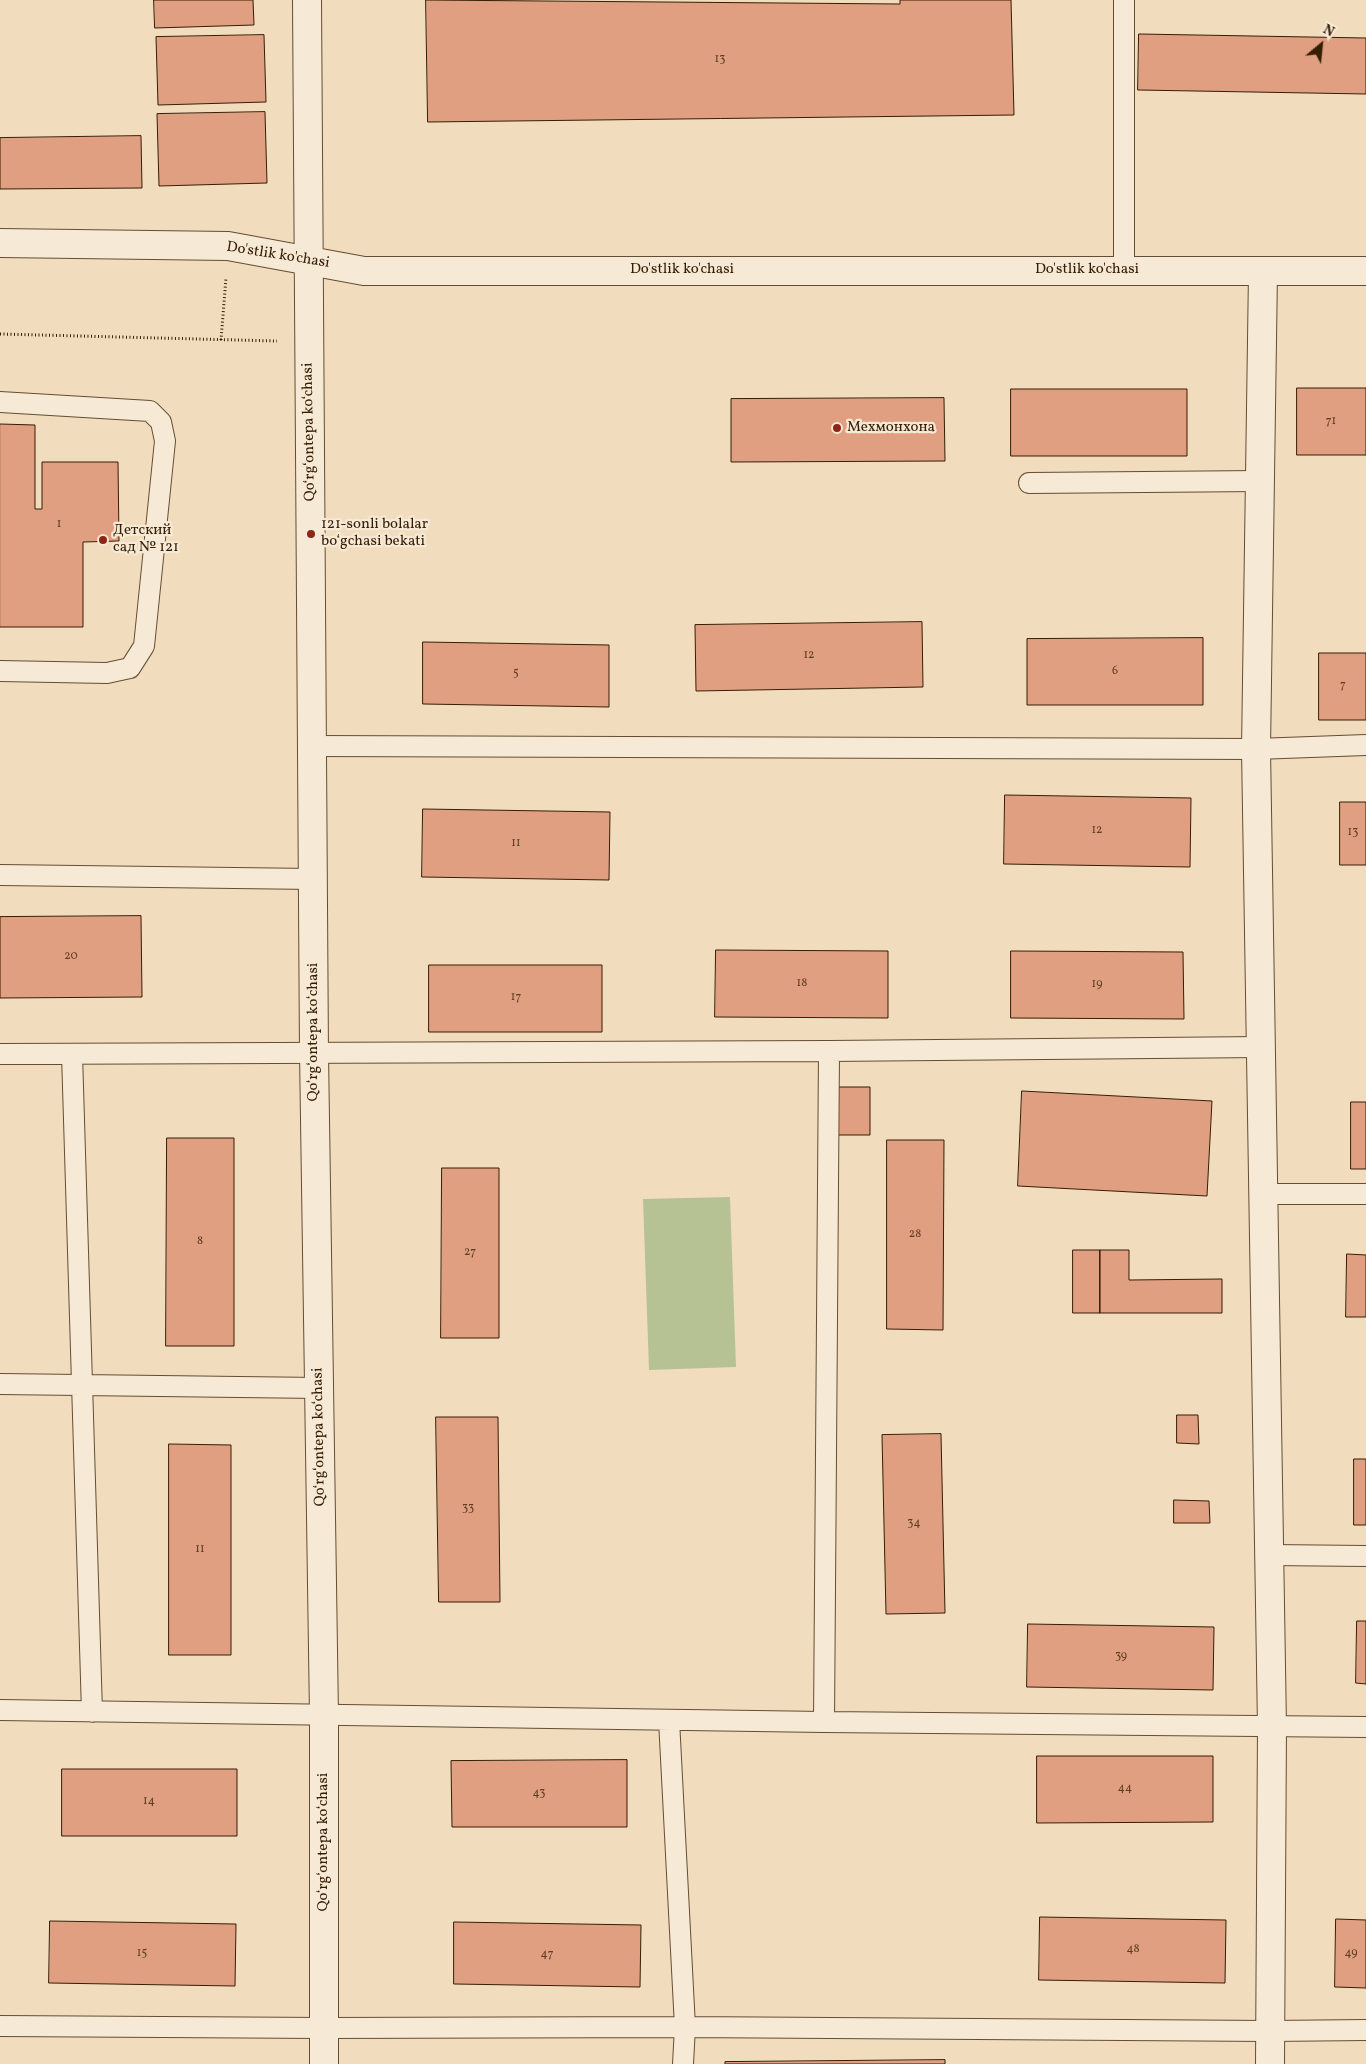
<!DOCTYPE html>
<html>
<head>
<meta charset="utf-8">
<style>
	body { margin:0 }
	#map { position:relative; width:1366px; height:2064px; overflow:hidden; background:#f1ddbe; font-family:Vollkorn,serif }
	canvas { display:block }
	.north { position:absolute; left:1296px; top:20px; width:50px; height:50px; -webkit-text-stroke:4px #f6e9d5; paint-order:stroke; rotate:28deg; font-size:14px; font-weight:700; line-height:20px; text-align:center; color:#361d04 }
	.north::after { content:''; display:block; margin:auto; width:18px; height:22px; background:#361d04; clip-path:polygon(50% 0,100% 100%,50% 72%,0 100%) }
</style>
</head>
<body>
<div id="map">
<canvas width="1366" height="2064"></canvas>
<div class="north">N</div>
</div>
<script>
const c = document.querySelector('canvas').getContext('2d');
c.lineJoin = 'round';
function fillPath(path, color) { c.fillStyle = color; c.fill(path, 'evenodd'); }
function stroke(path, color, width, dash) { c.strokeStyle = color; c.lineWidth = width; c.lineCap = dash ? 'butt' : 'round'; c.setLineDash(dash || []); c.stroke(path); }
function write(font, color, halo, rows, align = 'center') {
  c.font = font + ' Vollkorn,serif'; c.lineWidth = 4.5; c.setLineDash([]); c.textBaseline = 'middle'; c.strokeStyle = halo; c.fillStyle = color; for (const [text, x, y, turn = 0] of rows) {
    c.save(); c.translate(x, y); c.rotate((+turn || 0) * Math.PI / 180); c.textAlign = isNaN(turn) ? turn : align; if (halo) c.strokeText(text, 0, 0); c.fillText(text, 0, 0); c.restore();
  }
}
fillPath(new Path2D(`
	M730,1197L736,1367L649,1370L643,1199Z`), '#b7c294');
const building = new Path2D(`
	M154,0H253L254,25L155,28Z
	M426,0L900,4V0H1011L1014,115L428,122Z
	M1139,34L1366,38V94L1138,90Z
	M264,35L266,102L158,105L156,37Z
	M265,112L267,183L159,186L157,114Z
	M141,136L142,188L0,189V138Z
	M1297,388H1366V455H1297Z
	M1011,389H1187V456H1011Z
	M944,398L945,461L731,462V399Z
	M0,424L35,425V509H42V462H118L119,541L83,542V627H0Z
	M922,622L923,687L696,691L695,625Z
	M1203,638V705H1027V639Z
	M423,642L609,645V707L423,704Z
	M1319,653H1366V720H1319Z
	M1005,795L1191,798L1190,867L1004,864Z
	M1340,802H1366V865H1340Z
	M423,809L610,812L609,880L422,877Z
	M141,916L142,997L0,998V917Z
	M716,950L888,951V1018L715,1017Z
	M1011,951L1183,952L1184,1019L1011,1018Z
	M429,965H602V1032H429Z
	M837,1087H870V1135H838Z
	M1022,1091L1212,1101L1207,1196L1018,1186Z
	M1351,1102H1366V1169H1351Z
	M167,1138H234V1346H166Z
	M887,1140H944L943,1330L887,1329Z
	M442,1168H499V1338H441Z
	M1073,1250H1100V1313H1073Z
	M1100,1250H1129V1280L1222,1279V1313H1100Z
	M1347,1254L1366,1255V1317H1346Z
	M1177,1415H1198L1199,1444L1177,1443Z
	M436,1417H498L500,1602H439Z
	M941,1434L945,1613L886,1614L882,1435Z
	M169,1444L231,1445V1655H169Z
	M1354,1459H1366V1525H1354Z
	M1174,1500L1209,1501L1210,1523H1174Z
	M1357,1621H1366V1684L1356,1683Z
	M1028,1624L1214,1627L1213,1690L1027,1687Z
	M1037,1756H1213V1822L1037,1823Z
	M627,1760V1827H452L451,1761Z
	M62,1769H237V1836H62Z
	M1040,1917L1226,1920L1225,1983L1039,1980Z
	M1336,1919L1366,1920V1988L1335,1987Z
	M50,1921L236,1924L235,1986L49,1983Z
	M454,1922L641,1925L640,1987L454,1984Z
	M945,2060V2064H725V2062Z`);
fillPath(building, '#df9f80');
stroke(building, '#361d04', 1);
const service = new Path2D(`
	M1124,270V0
	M0,402L150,411L161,422L165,441L144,646L130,668L107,673L0,671
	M1029,483L1260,481
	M312,746L1256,749L1366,745
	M0,875L313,879
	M0,1054L829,1051L1262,1047
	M72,1054L92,1712
	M1264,1194H1366
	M0,1384L319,1388
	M1269,1555L1366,1556
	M0,1710L824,1722L1366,1727
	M824,1722L829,1051
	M0,2026L324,2028L685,2027L669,1720
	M683,2064L685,2027L1270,2031L1366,2030`);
const minor = new Path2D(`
	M1263,272L1256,749L1272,1727L1270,2064`);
const tertiary = new Path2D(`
	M307,0L314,1053L324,1716V2064
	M0,243L228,246L364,271H1366`);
stroke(service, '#654d32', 22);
stroke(minor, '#654d32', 30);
stroke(tertiary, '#654d32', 30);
stroke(new Path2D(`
	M0,334L277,341
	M221,340L226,278`), '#361d04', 3, [1, 2.5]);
stroke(service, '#f6e9d5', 20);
stroke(minor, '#f6e9d5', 28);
stroke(tertiary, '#f6e9d5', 28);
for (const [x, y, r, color] of [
	[837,428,5,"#8f2418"],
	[311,534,5,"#8f2418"],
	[103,540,5,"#8f2418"]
]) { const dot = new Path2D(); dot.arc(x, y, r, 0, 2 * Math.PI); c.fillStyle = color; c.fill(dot); stroke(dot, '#f6e9d5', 2); }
write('12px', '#603e23', null, [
	["13",720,60],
	["71",1331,422],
	["1",59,525],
	["12",809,656],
	["6",1115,672],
	["5",516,674],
	["7",1343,686],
	["12",1097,831],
	["13",1353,833],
	["11",516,844],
	["20",71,957],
	["18",802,984],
	["19",1097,985],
	["17",516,998],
	["28",915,1235],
	["8",200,1242],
	["27",470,1253],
	["33",468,1509],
	["34",914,1524],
	["11",200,1550],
	["39",1121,1657],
	["44",1125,1789],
	["43",539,1794],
	["14",149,1802],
	["48",1133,1950],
	["15",142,1954],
	["49",1351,1954],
	["47",547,1955]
]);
write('15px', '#361d04', '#f6e9d5', [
	["Do'stlik ko'chasi",278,256,9],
	["Do'stlik ko'chasi",682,270],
	["Do'stlik ko'chasi",1087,270],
	["Qoʻrgʻontepa koʻchasi",310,432,-91],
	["Qoʻrgʻontepa koʻchasi",314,1032,-90],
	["Qoʻrgʻontepa koʻchasi",320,1437,-91],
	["Qoʻrgʻontepa koʻchasi",324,1842,-90]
]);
write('15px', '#361d04', '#f6e9d5', [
	["Мехмонхона",847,428],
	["121-sonli bolalar",321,525],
	["boʻgchasi bekati",321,542],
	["Детский",113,531],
	["сад № 121",113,548]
], 'left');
</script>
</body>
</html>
